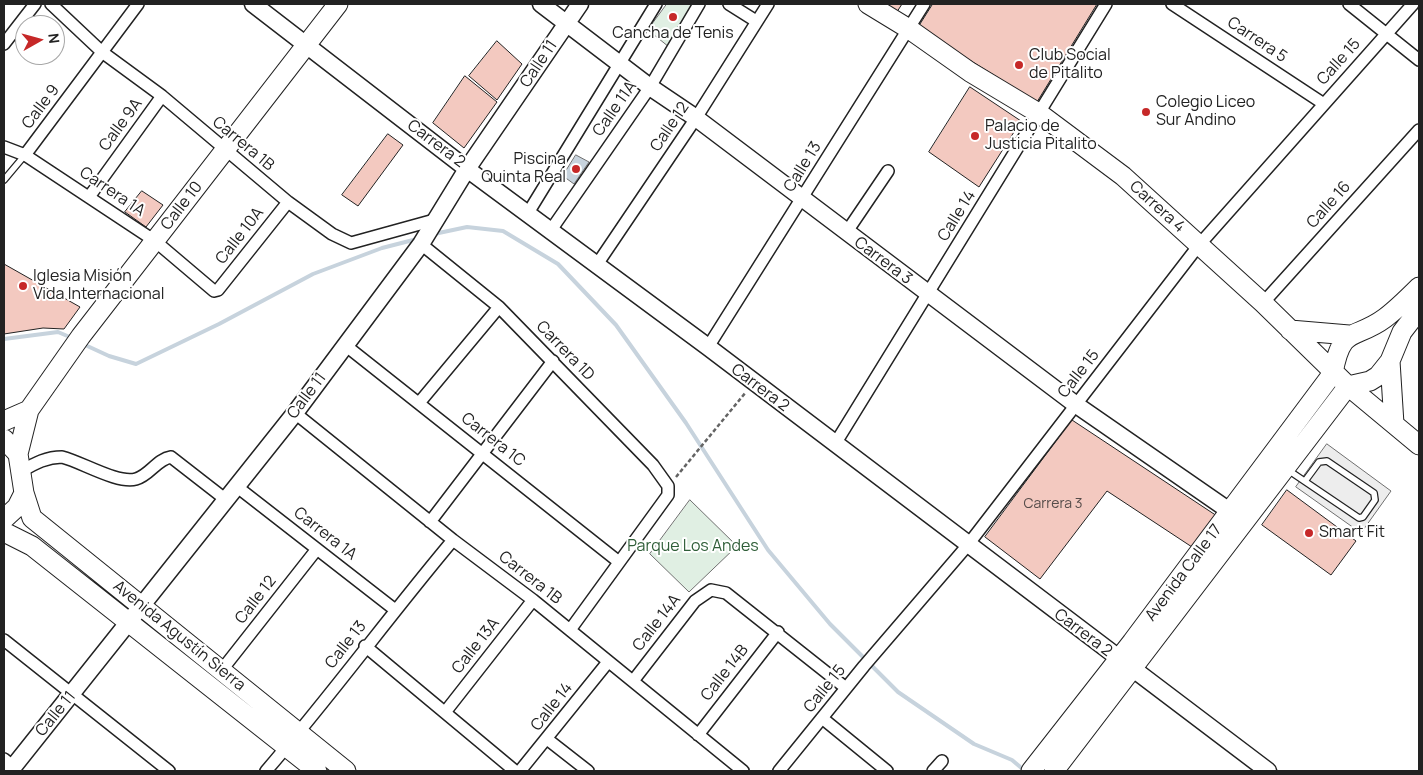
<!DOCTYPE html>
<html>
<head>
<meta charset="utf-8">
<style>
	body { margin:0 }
	#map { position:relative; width:1423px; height:775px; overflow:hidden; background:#fff; font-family:Manrope,sans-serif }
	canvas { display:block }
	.frame { position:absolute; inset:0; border:5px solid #222; pointer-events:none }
	.north { position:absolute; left:15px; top:15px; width:50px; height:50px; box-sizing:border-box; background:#fff; border:1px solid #a7a7a7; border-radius:50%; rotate:83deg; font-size:14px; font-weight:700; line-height:20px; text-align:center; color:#222 }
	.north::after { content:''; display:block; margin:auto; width:18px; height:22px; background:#c62828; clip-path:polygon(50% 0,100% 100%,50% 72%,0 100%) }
</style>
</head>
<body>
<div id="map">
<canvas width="1423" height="775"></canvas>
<div class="frame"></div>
<div class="north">N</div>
</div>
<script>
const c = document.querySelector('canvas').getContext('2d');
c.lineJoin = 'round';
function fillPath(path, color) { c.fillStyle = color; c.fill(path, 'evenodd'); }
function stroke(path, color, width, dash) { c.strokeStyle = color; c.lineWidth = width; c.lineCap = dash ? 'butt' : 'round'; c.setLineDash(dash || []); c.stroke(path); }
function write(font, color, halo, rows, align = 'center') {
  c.font = font + ' Manrope,sans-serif'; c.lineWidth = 4; c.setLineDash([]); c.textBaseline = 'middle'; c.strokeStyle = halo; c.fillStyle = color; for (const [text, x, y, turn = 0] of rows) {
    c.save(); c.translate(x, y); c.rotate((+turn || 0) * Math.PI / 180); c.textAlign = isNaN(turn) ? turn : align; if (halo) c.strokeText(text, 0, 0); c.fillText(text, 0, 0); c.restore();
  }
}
const green = new Path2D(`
	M667,4H697L669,47L648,30Z
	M690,500L737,546L689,592L650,554Z`);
fillPath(green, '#e0efe3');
stroke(green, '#6f6f6f', 1);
const parking = new Path2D(`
	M1327,444L1391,491L1361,533L1296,487Z`);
fillPath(parking, '#ededed');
stroke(parking, '#6f6f6f', 1);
const water = new Path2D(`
	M576,155L589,162L574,184L563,176Z`);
fillPath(water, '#c7d3dd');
stroke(water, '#6f6f6f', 1);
stroke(new Path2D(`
	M434,234L467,227L503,231L558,264L616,325L686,423L768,550L830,624L898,692L974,744L1012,760L1025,771
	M4,339L58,332L72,338
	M83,344L109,356L136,364L219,324L313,274L382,248L417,239`), '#c7d3dd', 4);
const building = new Path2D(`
	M881,4H902L895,15Z
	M933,4H1097L1037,102L918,28Z
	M497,41L522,64L497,100L469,76Z
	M465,76L497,102L464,148L433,123Z
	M970,87L1021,121L979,187L929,152Z
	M388,134L403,145L358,206L342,195Z
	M142,191L163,205L146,227L125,212Z
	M4,264L80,307L64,329L43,328L4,334Z
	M1072,420L1217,516L1192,547L1107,491L1040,579L985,537Z
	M1287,490L1356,541L1331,575L1262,525Z`);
fillPath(building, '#f3c9c0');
stroke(building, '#222', 1);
const lane = new Path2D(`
	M4,180L25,155
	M1288,470L1359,518L1363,517L1375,500L1374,493L1327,461L1319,462L1305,481`);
const street = new Path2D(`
	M51,4L102,52L162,96L288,202L332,234L351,243L438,219
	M729,4L756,21
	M1172,4L1324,104
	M1349,4L1419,60
	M4,44L35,4
	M4,147L25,155L155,241L214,291L218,290L288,202
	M25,155L138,4
	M89,197L162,96
	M528,213L656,4
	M551,230L650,87L699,4
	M846,233L888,171
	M421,244L499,307L653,465L668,486V495L570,630
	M596,266L696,118L768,4
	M1263,303L1419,130
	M345,345L619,562
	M708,347L924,4
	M419,403L499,307
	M295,413L453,540L533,600L743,771
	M835,444L1106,4
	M22,471C35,463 47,457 62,457C82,462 117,484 136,479C150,475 157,459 171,457L225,499
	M236,486L394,609
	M430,522L553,361
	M4,640L169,771
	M365,646L515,771
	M221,671L317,549
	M633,681L695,601L711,590L726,593L846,688
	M446,711L533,600
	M822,718L887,771
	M698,735L778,632
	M547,739L588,771
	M4,759L14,767
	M266,771C331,696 389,616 453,540
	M520,771L608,662
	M779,771L864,666L967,546L1199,245L1413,4
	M933,771L942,761`);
const secondary = new Path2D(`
	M253,4L467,169L708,347L1268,771
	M541,4L650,87L696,118L1075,404L1231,512
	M10,771L295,413L421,244L467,169L580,4`);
const primary = new Path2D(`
	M868,4L909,29L970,72L1040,114L1123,176L1263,303L1348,386L1419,445
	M1290,330L1349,335
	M1390,361L1394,424
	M1348,386L1370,381L1378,376L1390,361L1402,332L1419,310
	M4,421L29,410
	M4,439L18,454L24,493L32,518L346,771
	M18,454L29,410L81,336L338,4
	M4,519L17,507L24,493
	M4,532L32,546L317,771
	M1031,771L1132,642L1333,373C1342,324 1354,341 1385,318C1397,309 1408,298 1419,287
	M1054,771L1348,386`);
stroke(lane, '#222', 8);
stroke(street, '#222', 14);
stroke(secondary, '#222', 19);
stroke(primary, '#222', 21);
stroke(new Path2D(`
	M676,477L746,392`), '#646464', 2.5, [4, 2.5]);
stroke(lane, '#fff', 5.5);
stroke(street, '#fff', 11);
stroke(secondary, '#fff', 16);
stroke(primary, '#fff', 19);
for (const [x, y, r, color] of [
	[673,17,5,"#c62828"],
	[1019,65,5,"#c62828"],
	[1146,112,5,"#c62828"],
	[975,136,5,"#c62828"],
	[576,169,5,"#c62828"],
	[23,286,5,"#c62828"],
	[1309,533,5,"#c62828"]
]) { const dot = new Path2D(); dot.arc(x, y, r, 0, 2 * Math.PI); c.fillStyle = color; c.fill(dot); stroke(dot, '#fff', 2); }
write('14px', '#564c4a', null, [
	["Carrera 3",1053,504]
]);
write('16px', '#222', '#fff', [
	["Cancha de Tenis",673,34,"center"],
	["Club Social",1029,56],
	["de Pitalito",1029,74],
	["Colegio Liceo",1156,103],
	["Sur Andino",1156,121],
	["Palacio de",985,127],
	["Justicia Pitalito",985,145],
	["Piscina",566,160,"right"],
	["Quinta Real",566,178,"right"],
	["Iglesia Misión",33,277],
	["Vida Internacional",33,295],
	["Smart Fit",1319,533]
], 'left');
write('16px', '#222', '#fff', [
	["Carrera 5",1257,40,34],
	["Calle 15",1339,62,-48],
	["Calle 11",539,64,-56],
	["Calle 9",41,107,-53],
	["Calle 11A",615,109,-55],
	["Calle 9A",121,125,-54],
	["Calle 12",670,127,-56],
	["Carrera 1B",243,144,40],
	["Carrera 2",436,144,37],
	["Calle 13",803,167,-58],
	["Carrera 1A",112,192,34],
	["Calle 16",1329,205,-48],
	["Calle 10",182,206,-52],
	["Carrera 4",1157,207,42],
	["Calle 14",957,216,-58],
	["Calle 10A",240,236,-52],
	["Carrera 3",883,261,37],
	["Carrera 1D",565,351,46],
	["Calle 15",1079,374,-52],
	["Carrera 2",760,388,37],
	["Calle 11",307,396,-53],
	["Carrera 1C",493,440,38],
	["Carrera 1A",325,534,38],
	["Avenida Calle 17",1184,573,-53],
	["Carrera 1B",530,578,38],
	["Calle 12",256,600,-52],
	["Calle 14A",657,623,-52],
	["Carrera 2",1083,633,37],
	["Avenida Agustín Sierra",179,636,39],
	["Calle 13",346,645,-52],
	["Calle 13A",476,646,-52],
	["Calle 14B",725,673,-52],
	["Calle 15",825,689,-51],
	["Calle 14",552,707,-52],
	["Calle 11",56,714,-51]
]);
write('16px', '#2f5e38', '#fff', [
	["Parque Los Andes",693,547]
]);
</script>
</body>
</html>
